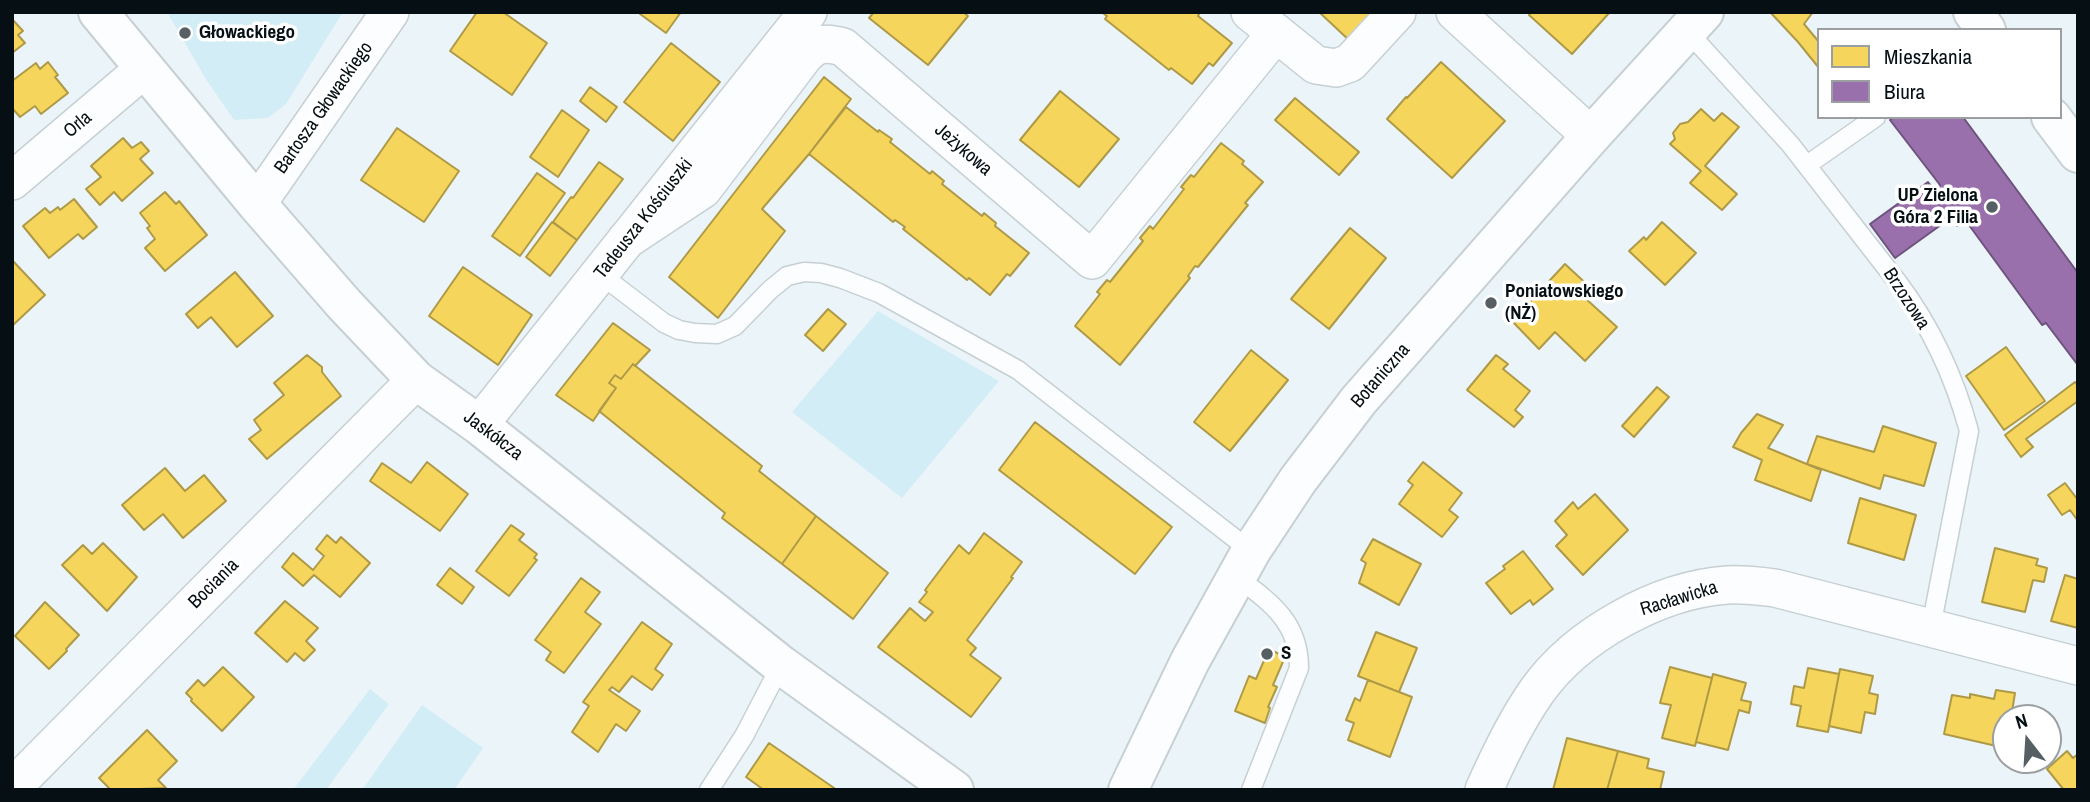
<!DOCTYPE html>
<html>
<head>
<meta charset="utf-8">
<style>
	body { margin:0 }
	#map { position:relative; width:2090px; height:802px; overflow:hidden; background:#ebf4f8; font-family:"Archivo Narrow",sans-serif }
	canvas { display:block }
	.frame { position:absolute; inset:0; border:14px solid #061014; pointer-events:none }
	.legend { position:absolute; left:1817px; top:28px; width:245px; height:91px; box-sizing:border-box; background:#fff; border:2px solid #9b9fa1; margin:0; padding:9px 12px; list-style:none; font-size:21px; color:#061014 }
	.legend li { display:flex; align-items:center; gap:14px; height:35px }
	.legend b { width:35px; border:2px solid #9b9fa1 }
	.north { position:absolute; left:1992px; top:704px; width:70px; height:70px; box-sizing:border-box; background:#fff; border:2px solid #9b9fa1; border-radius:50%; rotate:343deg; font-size:19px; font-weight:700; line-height:28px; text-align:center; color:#061014 }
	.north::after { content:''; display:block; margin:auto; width:24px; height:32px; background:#566064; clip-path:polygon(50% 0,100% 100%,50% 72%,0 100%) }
</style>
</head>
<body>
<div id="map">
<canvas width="2090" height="802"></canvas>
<div class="frame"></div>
<ul class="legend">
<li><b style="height:19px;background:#f6d55c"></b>Mieszkania</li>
<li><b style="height:19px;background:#9970ab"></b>Biura</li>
</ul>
<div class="north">N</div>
</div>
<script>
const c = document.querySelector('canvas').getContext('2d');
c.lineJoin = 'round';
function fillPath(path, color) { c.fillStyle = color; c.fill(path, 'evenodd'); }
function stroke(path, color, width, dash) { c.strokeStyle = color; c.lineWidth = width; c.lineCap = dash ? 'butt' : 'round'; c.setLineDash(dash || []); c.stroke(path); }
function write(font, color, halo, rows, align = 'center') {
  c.font = font + ' "Archivo Narrow",sans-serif'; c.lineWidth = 7; c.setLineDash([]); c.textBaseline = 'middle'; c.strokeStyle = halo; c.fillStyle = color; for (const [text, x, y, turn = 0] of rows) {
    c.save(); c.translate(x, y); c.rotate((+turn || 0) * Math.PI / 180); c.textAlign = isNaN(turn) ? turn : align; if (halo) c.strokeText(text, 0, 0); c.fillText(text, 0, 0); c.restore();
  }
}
fillPath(new Path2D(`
	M167,12H343L286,104L268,118L234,120L207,81Z
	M878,311L999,381L902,498L792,412Z
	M370,689L389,704L326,790H293Z
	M422,705L483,748L454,790H362Z`), '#d3edf7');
const homes = new Path2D(`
	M477,12H503L547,43L512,95L450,51Z
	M642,12H681L666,33L640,14Z
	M874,12H963L968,16L928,65L869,18Z
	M1101,12H1200L1198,16L1232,43L1213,66L1209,63L1192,84L1171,68L1169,70L1105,19L1107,16Z
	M1319,12H1380L1351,42Z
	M1531,12H1610L1572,54L1529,15Z
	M1770,12H1813L1804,24L1819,42V68L1798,42Z
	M12,19L23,31L18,35L25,43L12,53Z
	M671,43L720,82L673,141L624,102Z
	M48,62L58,75L55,77L68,93L41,114L35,106L20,117L12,108V81L36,63L40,69Z
	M1441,62L1505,121L1452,178L1387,119L1406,97L1407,98Z
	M824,77L851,99L809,154L762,209L785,231L718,318L669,277Z
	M590,87L617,107L606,122L580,101Z
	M1060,91L1119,139L1079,187L1020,140Z
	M1295,98L1359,152L1339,175L1275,120Z
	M846,107L878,132L879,130L892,139L890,142L930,174L932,171L944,181L942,184L982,216L984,213L996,223L995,226L1029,253L1010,276L1007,274L990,295L969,278L967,280L903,229L905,227L895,220L893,222L809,154Z
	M1701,109L1714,121L1722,113L1739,127L1705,166L1737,194L1722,210L1690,183L1701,171L1670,144L1675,139L1673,133L1680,124L1688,122Z
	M562,110L589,130L558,177L530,157Z
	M397,128L459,171L424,222L361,180Z
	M123,138L132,148L141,142L149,151L140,159L153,173L122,201L114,192L100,205L86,189L101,177L91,166Z
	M1221,143L1244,161L1242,164L1263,182L1245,203L1248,205L1198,267L1195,266L1188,276L1190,278L1120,365L1075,326L1100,294L1097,292L1107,280L1110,282L1143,241L1140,238L1150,226L1153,229L1184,189L1181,187L1191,175L1194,177Z
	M599,162L623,179L577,240L553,222L571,197L573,198Z
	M537,173L565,193L520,256L492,236Z
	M165,192L176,204L179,201L207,235L165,271L145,248L155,239L147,228L150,226L140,213Z
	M74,199L97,227L83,239L78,234L49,258L23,226L45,208L50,213L58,207L60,210Z
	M552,222L577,240L550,276L526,257Z
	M1662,222L1696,253L1665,285L1629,251L1644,237L1646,240Z
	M1350,228L1386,258L1329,329L1291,299Z
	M12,260L45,295L12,326Z
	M1565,264L1593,290L1586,299L1617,327L1585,361L1555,332L1539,349L1512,321Z
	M463,267L532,315L498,365L429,316Z
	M235,272L273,316L237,347L211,317L198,328L186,314Z
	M828,309L846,324L823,351L805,335Z
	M613,323L650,350L635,366L633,364L621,379L615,375L609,383L616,388L593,421L556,395Z
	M2006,347L2045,401L2004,430L1966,376Z
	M1251,350L1288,380L1230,451L1194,422Z
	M307,355L322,367V372L341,396L267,459L249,439L261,430L254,420L284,395L274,383Z
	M1496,355L1508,364L1503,369L1530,391L1515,410L1523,417L1514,427L1467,390Z
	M633,364L762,466L759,471L816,516L782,564L722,518L725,513L599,411L616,388L609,383L615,375L621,379Z
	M2075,382L2078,386V401L2026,439L2033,447L2021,457L2005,435Z
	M1657,387L1669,397L1634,437L1622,426Z
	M1757,414L1783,425L1768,448L1821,470L1811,501L1755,480L1762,460L1733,447L1741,433Z
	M1035,422L1172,527L1135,574L999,470Z
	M1883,426L1936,443L1924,486L1884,475L1880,489L1807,464L1817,436L1874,452Z
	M427,462L468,494L440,531L370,481L382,463L411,483Z
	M1423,462L1462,493L1449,510L1458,517L1442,537L1399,504L1413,485L1408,481Z
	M165,468L185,491L204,475L226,501L183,538L163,514L144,530L122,505Z
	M2065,483L2078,500V521L2070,510L2062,515L2048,495Z
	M1595,494L1628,530L1583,575L1556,546L1567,535L1555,521L1573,502L1578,509Z
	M1860,498L1916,515L1904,560L1848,543Z
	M816,516L888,573L853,619L782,564Z
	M511,525L524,534L519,540L537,554L534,558L537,560L509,596L476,571Z
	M984,533L1022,562L1011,577L1013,578L967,640L976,648L970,655L1001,678L971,717L878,647L910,608L925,621L933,612L919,602L927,592L925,590L959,545L969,554Z
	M327,535L336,543L341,537L370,563L340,597L314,575L303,586L282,567L293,553L313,570L324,556L316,549Z
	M1373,539L1421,564L1399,605L1359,583L1366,563L1361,560Z
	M103,543L137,577L107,611L62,565L83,545L92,554Z
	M1995,548L2038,559L2036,565L2047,568L2044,582L2033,580L2025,612L1982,602Z
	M1523,551L1553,589L1533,605L1530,600L1511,614L1486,583L1505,569L1503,566Z
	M450,568L474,587L462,604L437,585Z
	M2065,575L2078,579V628L2051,621Z
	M581,578L600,592L585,612L601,624L564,673L546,660L551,652L535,640Z
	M285,601L318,628L306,641L315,650L304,661L295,653L287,662L255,633Z
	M45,602L79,635L66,649L67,651L49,669L15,636Z
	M642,622L672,644L655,669L663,675L652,690L632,676L619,692L612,687L609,690L640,711L626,731L616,724L598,752L572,732L589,706L583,702Z
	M1376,632L1417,648L1399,692L1358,676Z
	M1269,649L1285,657L1273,685L1277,687L1268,707L1270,708L1265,723L1235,711L1249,676L1256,679Z
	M223,667L254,697L222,731L191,701L192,699L186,693L198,680L204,686Z
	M1670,667L1712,678L1695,746L1662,738L1671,705L1660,703Z
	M1808,668L1839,674L1828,732L1797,726L1801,706L1791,704L1794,686L1804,688Z
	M1840,669L1873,676L1869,693L1878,695L1875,714L1865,712L1861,733L1829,726Z
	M1713,674L1746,683L1741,700L1751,702L1749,713L1739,710L1728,750L1696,742Z
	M1368,680L1412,697L1390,757L1348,740L1354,723L1346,720L1355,698L1360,701Z
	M1996,690L2015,693L2011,718H2006L2005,748L1944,734L1952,695L1970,698V694L1994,699Z
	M147,730L177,761L158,780L166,788L111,790L99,778Z
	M1567,738L1618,751L1607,790H1553Z
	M769,743L837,790H764L746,777Z
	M1618,751L1649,759L1647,768L1664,772L1660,790H1607Z
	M2067,751L2073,758L2078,754V790H2064L2047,769Z`);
fillPath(homes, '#f6d55c');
stroke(homes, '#ae9a46', 2);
const offices = new Path2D(`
	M1894,117H1963L2078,273L2077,364L2046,323L2042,325L1966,221L1957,226L1952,217L1895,258L1870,224L1928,182L1934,190L1940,185L1890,120Z`);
fillPath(offices, '#9970ab');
stroke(offices, '#6d537e', 2);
const service = new Path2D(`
	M1688,32L1790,144L1899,284C1931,327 1955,379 1969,431L1931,627
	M1807,165L1876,117
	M600,274L664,323L679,330L695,333L717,334L735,326L770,290L787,276L804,272L821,273L840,278L879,293L1018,370L1251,551
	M1237,577C1271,603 1299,622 1299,668L1251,790
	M709,790L744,736L781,665`);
const minor = new Path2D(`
	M1250,12L1316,65L1336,68L1350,63L1397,12
	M1455,12L1591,136
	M12,181L144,69
	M257,204L390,12
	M626,240L703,189L805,55C817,43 826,42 843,47L1092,260L1276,33
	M479,425L808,12
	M12,788L416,380
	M1484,790C1499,756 1516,721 1537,691C1577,635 1658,590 1727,585C1743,584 1759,586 1775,588L2078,666`);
const tertiary = new Path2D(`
	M98,12L257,204L344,304L416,380L479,425L781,665L954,790`);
const secondary = new Path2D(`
	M1973,12L1986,30
	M2051,117L2078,153
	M1128,790L1190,661L1251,551L1298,480L1359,400L1591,136L1704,12`);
stroke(service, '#c6d0d4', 21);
stroke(minor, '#c6d0d4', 40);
stroke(tertiary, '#c6d0d4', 42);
stroke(secondary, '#c6d0d4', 42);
stroke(service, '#fcfdfe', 18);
stroke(minor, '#fcfdfe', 37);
stroke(tertiary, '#fcfdfe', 38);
stroke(secondary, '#fcfdfe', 38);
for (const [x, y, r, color] of [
	[185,33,7,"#566064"],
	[1992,207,7,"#566064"],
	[1491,303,7,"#566064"],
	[1267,654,7,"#566064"]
]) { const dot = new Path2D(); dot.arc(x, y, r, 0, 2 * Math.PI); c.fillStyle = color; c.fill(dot); stroke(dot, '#fff', 2.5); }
write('bold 19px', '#061014', '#fff', [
	["Głowackiego",199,33],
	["UP Zielona",1978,196,"right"],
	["Góra 2 Filia",1978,218,"right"],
	["Poniatowskiego",1505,292],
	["(NŻ)",1505,314],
	["S",1281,654]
], 'left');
write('19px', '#061014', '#fff', [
	["Bartosza Głowackiego",324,108,-55],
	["Orla",78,125,-40],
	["Jeżykowa",963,150,41],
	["Tadeusza Kościuszki",644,219,-52],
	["Brzozowa",1906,299,57],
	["Botaniczna",1381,376,-49],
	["Jaskółcza",493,436,37],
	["Bociania",214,584,-45],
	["Racławicka",1679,599,-17]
]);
</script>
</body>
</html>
